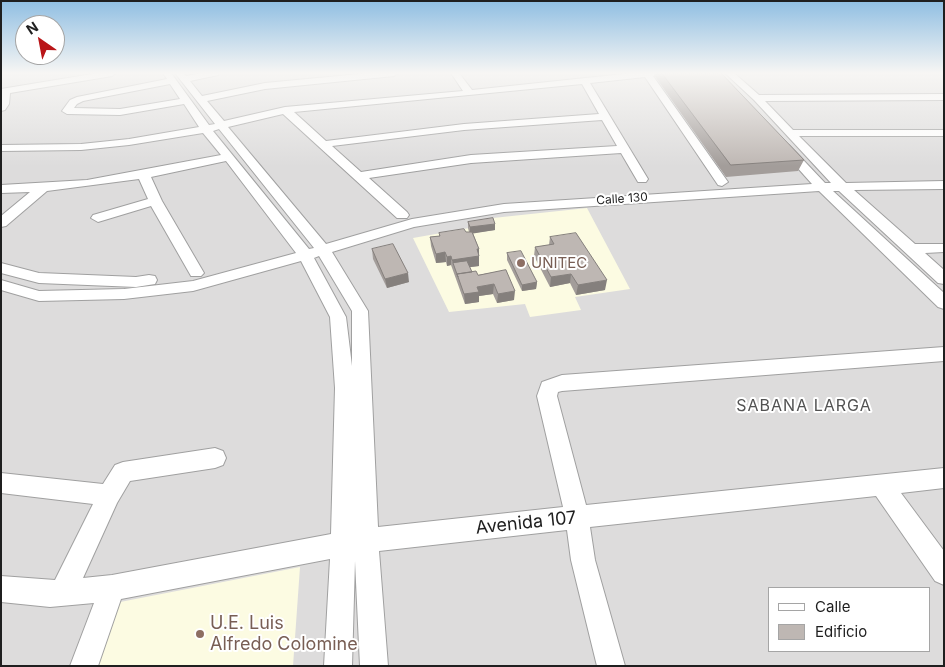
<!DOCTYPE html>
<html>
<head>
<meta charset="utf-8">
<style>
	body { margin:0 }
	#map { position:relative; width:945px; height:667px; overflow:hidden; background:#eeebe6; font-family:Inter,sans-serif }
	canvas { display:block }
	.frame { position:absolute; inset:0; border:2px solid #1f1f1f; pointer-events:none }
	.legend { position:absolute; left:768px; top:587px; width:162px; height:65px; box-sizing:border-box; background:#fff; border:1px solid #a5a5a5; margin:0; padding:6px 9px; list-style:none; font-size:15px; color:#1f1f1f }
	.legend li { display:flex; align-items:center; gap:10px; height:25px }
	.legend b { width:25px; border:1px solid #a5a5a5 }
	.north { position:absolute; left:15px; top:15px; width:50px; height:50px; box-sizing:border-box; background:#fff; border:1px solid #a5a5a5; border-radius:50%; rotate:327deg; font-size:14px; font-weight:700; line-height:20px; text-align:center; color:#1f1f1f }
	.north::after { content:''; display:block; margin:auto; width:18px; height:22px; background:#b91518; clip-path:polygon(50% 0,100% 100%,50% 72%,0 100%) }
</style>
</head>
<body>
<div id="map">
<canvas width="945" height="667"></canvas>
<div class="frame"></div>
<ul class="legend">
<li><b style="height:6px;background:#fff"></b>Calle</li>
<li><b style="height:14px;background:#beb7b3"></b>Edificio</li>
</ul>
<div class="north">N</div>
</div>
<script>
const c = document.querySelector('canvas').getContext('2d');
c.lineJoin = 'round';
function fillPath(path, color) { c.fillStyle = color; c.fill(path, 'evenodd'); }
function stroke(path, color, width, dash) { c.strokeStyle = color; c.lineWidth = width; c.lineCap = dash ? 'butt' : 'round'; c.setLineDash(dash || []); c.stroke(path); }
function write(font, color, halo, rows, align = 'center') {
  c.font = font + ' Inter,sans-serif'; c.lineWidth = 4; c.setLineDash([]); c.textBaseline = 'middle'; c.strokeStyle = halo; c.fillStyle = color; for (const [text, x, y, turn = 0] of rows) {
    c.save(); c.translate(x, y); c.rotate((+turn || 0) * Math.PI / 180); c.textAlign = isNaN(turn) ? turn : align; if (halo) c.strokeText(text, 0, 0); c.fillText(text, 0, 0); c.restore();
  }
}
fillPath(new Path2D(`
	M1,73H944V666H1ZM769,588H929V651H769Z`), '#dddcdc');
fillPath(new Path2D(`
	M587,208L630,289L575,297L581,310L530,317L525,304L449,312L413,238L492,224L493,218Z
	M300,567L293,666H95L115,603Z`), '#fcfbe2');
const minor = new Path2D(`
	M98,73H116L112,76L10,93L9,104L5,110L1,111V89Z
	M163,73H171L209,125L215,124L175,73H183L186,76L203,73H219L218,75L190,81L202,96L265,83L370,73H398L394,76L265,89L207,101L224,121L285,107L463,91L451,73H459L472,90L633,73H659L653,76L728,182L722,186L718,185L645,77L590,83L648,179L646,182H638L621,153L471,163L369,178L407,212L409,215L407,218H397L283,114L228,127L326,244L412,219L504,204L812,184L779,147L785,144L789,145L825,183H831L754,100L725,73H734L759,95L944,94V100L765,101L793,130H944V136H799L846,183L944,181V189L854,190L915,244H944V252L925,253L944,270V284L938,283L839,191H833L944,293V309L938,307L819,191L504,212L414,227L332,252L368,311L378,527L563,507L537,396L542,382L562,375L944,347V361L562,391L558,392L557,396L586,505L944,468V488L901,493L944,551V585L935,581L876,496L590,527L595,560L625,666H597L571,560L567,530L379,551L388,666H360L355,561L352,666H324L330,559L121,599L98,666H70L94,603L50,607L1,602V576L55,580L93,504L1,493V473L103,484L115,465L123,462L215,448L223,451L226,458L223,465L215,468L130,481L117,503L83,578L112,575L331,534L335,388L330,317L301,261L193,291L124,299L39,301L1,290V280L39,291L124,289L193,281L296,253L226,161L151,177L162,201L204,273L201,276H191L151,206L98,222L91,218L93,215L148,199L139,179L47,191L6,226L1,227V216L30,192L1,193V185L87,180L221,155L203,133L129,145L81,150L1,151V145L81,144L129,139L199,127L184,104L120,115L67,114L62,111L70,100L77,97L167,79ZM170,84L180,99L120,109L74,108L77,104L83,101ZM582,84L599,114L464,124L326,141L294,112ZM602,120L617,146L471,155L361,172L332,146L464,130ZM219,129L314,248L309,249L213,131ZM319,256L352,311V366L346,317L314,258Z
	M1,263L39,273L136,277L149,275L155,276L157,280L155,284L136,287L39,283L1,273Z`);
stroke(minor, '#a0a0a0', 2);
fillPath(minor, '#fff');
fillPath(new Path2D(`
	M655,73H721L804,160L798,171L726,177L654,75Z
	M468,222L495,224V230L473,233L479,249V266L470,267L472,272L478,275L506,270L514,300L497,303L493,294L479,296V302L465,304L451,265L447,266L446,262L436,263L431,246L430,237L439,236V233L469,232L468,228Z
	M550,237L605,290L576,295L570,283L550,287L534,256L535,247L549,245Z
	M372,249L409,282L387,288L373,259Z
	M507,253L537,282L536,289L522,291L507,260Z`), '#a39d9a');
fillPath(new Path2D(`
	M495,224V230L470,234V227Z
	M477,249H479V266L455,269L452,260Z
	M445,252L446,262L436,263V254Z
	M451,256V265L447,266V257Z
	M408,273L409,282L387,288L385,279Z
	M571,274L570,283L550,287L551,277Z
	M607,280L605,290L576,295L578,285Z
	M537,282L536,289L522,291V285Z
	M494,284L493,294L479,296V302L465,304L464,294L477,287Z
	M515,291L514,300L497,303L498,294Z`), '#85807d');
const building = new Path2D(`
	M662,73H721L804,160L731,165Z
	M493,218L495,224L470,227L468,222Z
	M464,229L466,232H472L479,249H477L479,256L452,260L451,256L447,257L445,252L436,254L430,237L440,236L439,233Z
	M576,233L607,280L578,285L571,274L551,277L535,247L554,244L550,237Z
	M393,244L408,273L385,279L372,249Z
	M521,251L537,282L522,285L507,253Z
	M467,261L472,272L457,274L458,277L453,263Z
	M506,270L515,291L498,294L494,284L477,287L479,292L464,294L457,274L476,271L478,275Z`);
fillPath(building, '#beb7b3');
stroke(building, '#85807d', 1);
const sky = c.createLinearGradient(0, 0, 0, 166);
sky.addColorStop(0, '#8fbee2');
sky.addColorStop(0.44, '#f7f6f4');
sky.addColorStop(1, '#f7f6f400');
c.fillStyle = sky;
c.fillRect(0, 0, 945, 166);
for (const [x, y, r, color] of [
	[521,263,5,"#8d6e63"],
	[200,634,5,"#8d6e63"]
]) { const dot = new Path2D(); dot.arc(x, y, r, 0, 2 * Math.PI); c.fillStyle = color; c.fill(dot); stroke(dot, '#fff', 2); }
write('12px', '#1f1f1f', '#fff', [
	["Calle 130",622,199,-4]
]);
write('15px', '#785e54', '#fff', [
	["UNITEC",531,263]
], 'left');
c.letterSpacing = '1px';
write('16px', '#525252', '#fff', [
	["SABANA LARGA",804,406]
]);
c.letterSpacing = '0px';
write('18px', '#1f1f1f', '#fff', [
	["Avenida 107",526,523,-6]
]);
write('18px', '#785e54', '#fff', [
	["U.E. Luis",210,624],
	["Alfredo Colomine",210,645]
], 'left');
</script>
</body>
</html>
